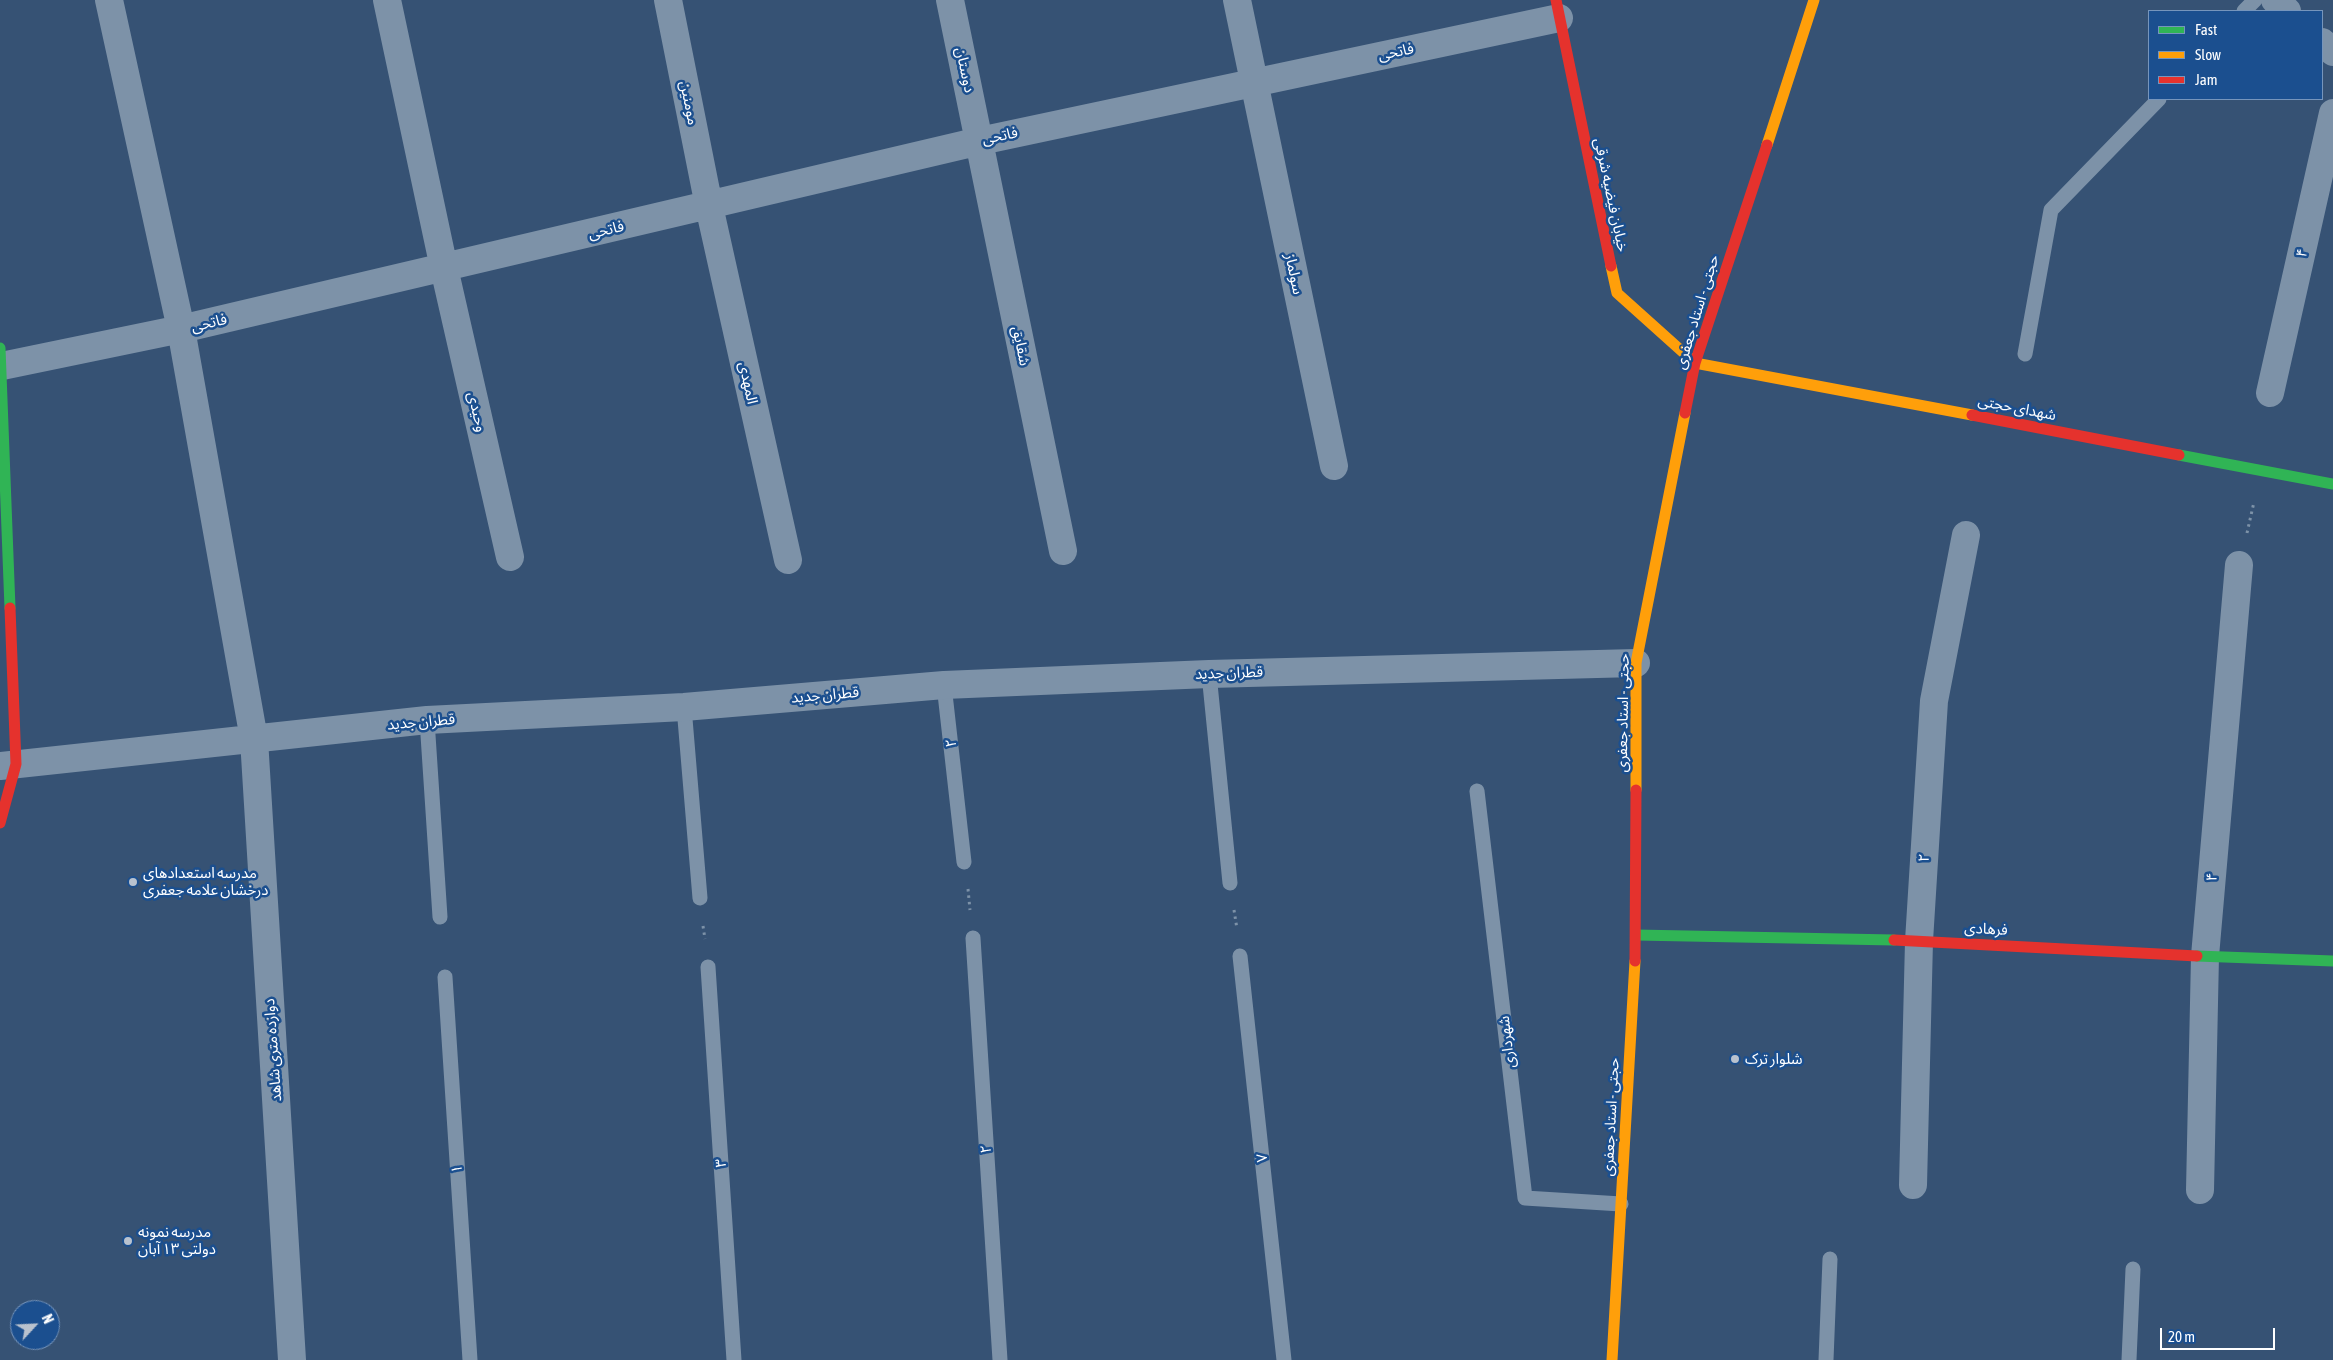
<!DOCTYPE html>
<html>
<head>
<meta charset="utf-8">
<style>
	body { margin:0 }
	#map { position:relative; width:2333px; height:1360px; overflow:hidden; background:#365274; font-family:"Asap Condensed",sans-serif }
	canvas { display:block }
	.legend { position:absolute; left:2148px; top:10px; width:175px; height:90px; box-sizing:border-box; background:#1b4f8f; border:1px solid #7695bc; margin:0; padding:6px 9px; list-style:none; font-size:15px; color:#fff }
	.legend li { display:flex; align-items:center; gap:10px; height:25px }
	.legend b { width:25px; border:1px solid #7695bc }
	.north { position:absolute; left:10px; top:1300px; width:50px; height:50px; box-sizing:border-box; background:#1b4f8f; border:1px solid #7695bc; border-radius:50%; rotate:65deg; font-size:14px; font-weight:700; line-height:20px; text-align:center; color:#fff }
	.north::after { content:''; display:block; margin:auto; width:18px; height:22px; background:#b9c2ce; clip-path:polygon(50% 0,100% 100%,50% 72%,0 100%) }
	.scale { position:absolute; left:2160px; top:1328px; width:115px; height:22px; box-sizing:border-box; border:2px solid #fff; border-top:0; padding-left:6px; font-size:15px; line-height:18px; white-space:nowrap; color:#fff; -webkit-text-stroke:4px #1b4f8f; paint-order:stroke }
</style>
</head>
<body>
<div id="map">
<canvas width="2333" height="1360"></canvas>
<ul class="legend">
<li><b style="height:6px;background:#30b455"></b>Fast</li>
<li><b style="height:6px;background:#ff9f0a"></b>Slow</li>
<li><b style="height:6px;background:#e5322d"></b>Jam</li>
</ul>
<div class="north">N</div>
<div class="scale">20 m</div>
</div>
<script>
const c = document.querySelector('canvas').getContext('2d');
c.lineJoin = 'round';
function stroke(path, color, width, dash) { c.strokeStyle = color; c.lineWidth = width; c.lineCap = dash ? 'butt' : 'round'; c.setLineDash(dash || []); c.stroke(path); }
function write(font, color, halo, rows, align = 'center') {
  c.font = font + ' "Asap Condensed","Noto Sans Arabic",sans-serif'; c.lineWidth = 5; c.setLineDash([]); c.textBaseline = 'middle'; c.strokeStyle = halo; c.fillStyle = color; for (const [text, x, y, turn = 0] of rows) {
    c.save(); c.translate(x, y); c.rotate((+turn || 0) * Math.PI / 180); c.textAlign = isNaN(turn) ? turn : align; if (halo) c.strokeText(text, 0, 0); c.fillText(text, 0, 0); c.restore();
  }
}
stroke(new Path2D(`
	M2247,533L2254,502
	M968,889L970,910
	M1234,910L1237,929
	M703,926L705,939`), '#7d92a8', 3, [2.5, 4]);
stroke(new Path2D(`
	M2244,11L2255,0
	M2025,354L2051,210L2159,99
	M1209,674L1230,883
	M944,685L964,862
	M684,707L700,898
	M427,720L440,917
	M1477,791L1525,1198L1621,1204
	M973,938L1000,1360
	M1240,956L1284,1360
	M708,967L734,1360
	M445,977L470,1360
	M1826,1360L1830,1259
	M2129,1360L2133,1269`), '#7d92a8', 15);
stroke(new Path2D(`
	M109,0L181,329L254,739L292,1360
	M387,0L444,268L510,557
	M668,0L709,206L788,560
	M950,0L1063,551
	M1237,0L1334,466
	M2275,0L2287,11
	M2322,42L2333,52
	M2,366L181,329L980,141L1559,18
	M2270,393L2333,113
	M0,766L427,720L684,707L944,685L1209,674L1636,663
	M1913,1185L1919,941L1934,701L1966,535
	M2200,1190L2205,956L2239,565`), '#7d92a8', 28);
stroke(new Path2D(`
	M0,348L10,608
	M2179,455L2333,484
	M1636,935L1894,940
	M2197,956L2333,961`), '#30b455', 11);
stroke(new Path2D(`
	M1767,145L1814,0
	M1611,266L1617,293L1695,363L1972,415
	M1636,790V663L1685,413
	M1612,1360L1635,961`), '#ff9f0a', 11);
stroke(new Path2D(`
	M1556,0L1611,266
	M1685,413L1695,363L1767,145
	M1972,415L2179,455
	M0,823L16,764L10,608
	M1894,940L2197,956
	M1635,961L1636,790`), '#e5322d', 11);
for (const [x, y, r, color] of [
	[133,882,5,"#b9c2ce"],
	[1735,1059,5,"#b9c2ce"],
	[128,1241,5,"#b9c2ce"]
]) { const dot = new Path2D(); dot.arc(x, y, r, 0, 2 * Math.PI); c.fillStyle = color; c.fill(dot); stroke(dot, '#1b4f8f', 2); }
write('15px', '#fff', '#1b4f8f', [
	["فاتحی",1396,52,-12],
	["دوستان",965,70,78],
	["مومنین",689,103,79],
	["فاتحی",1000,136,-12],
	["خیابان فیضیه شرقی",1611,195,78],
	["فاتحی",606,230,-13],
	["۴",2302,253,-77],
	["سولماز",1294,274,78],
	["حجتی - استاد جعفری",1697,312,-73],
	["فاتحی",209,323,-13],
	["شقایق",1021,346,79],
	["المهدی",748,383,78],
	["شهدای حجتی",2017,408,11],
	["وحیدی",477,412,77],
	["قطران جدید",1229,673,-2],
	["قطران جدید",825,695,-5],
	["حجتی - استاد جعفری",1623,713,-89],
	["قطران جدید",421,722,-5],
	["۲",951,743,-96],
	["۲",1924,858,-86],
	["۴",2212,877,-85],
	["فرهادی",1986,929,3],
	["شهرداری",1507,1042,-97],
	["دوازده متری شاهد",273,1050,-94],
	["حجتی - استاد جعفری",1611,1117,-87],
	["۲",986,1149,-94],
	["۷",1262,1158,-96],
	["۳",721,1163,-94],
	["۱",457,1169,-94]
]);
write('15px', '#fff', '#1b4f8f', [
	["مدرسه استعدادهای",143,873],
	["درخشان علامه جعفری",143,890],
	["شلوار ترک",1745,1059],
	["مدرسه نمونه",138,1232],
	["دولتی ۱۳ آبان",138,1249]
], 'left');
</script>
</body>
</html>
